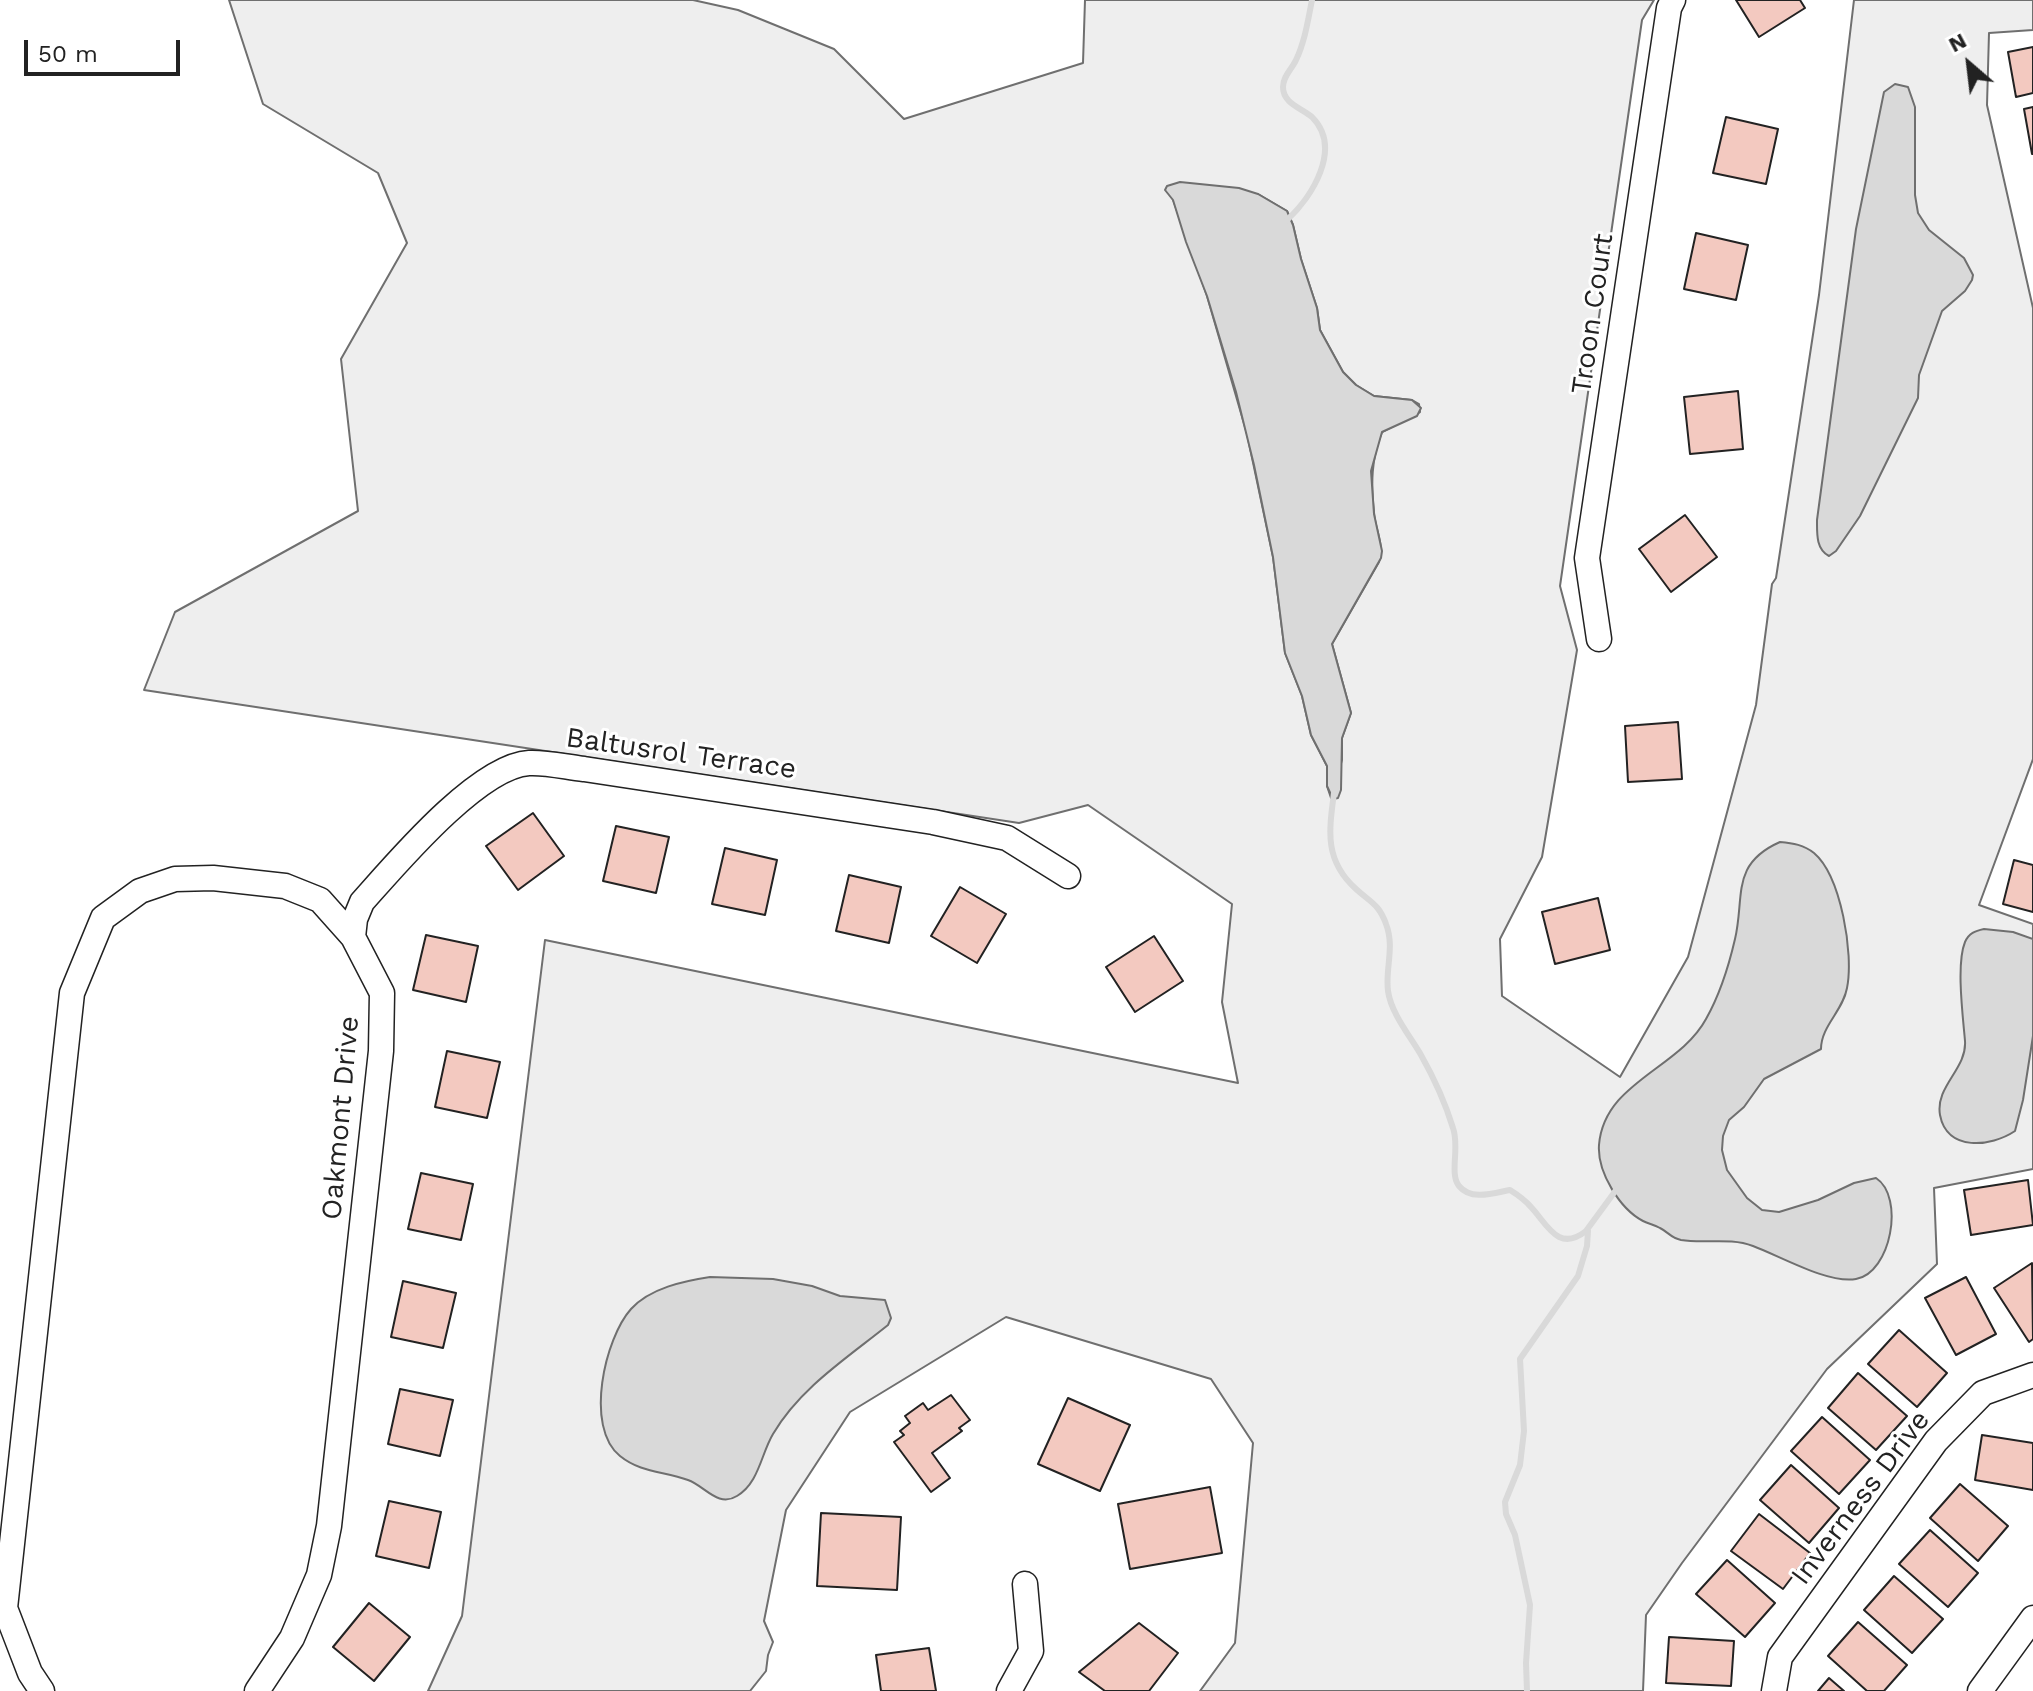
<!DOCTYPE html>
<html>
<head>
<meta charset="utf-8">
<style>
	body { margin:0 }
	#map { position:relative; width:2033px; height:1691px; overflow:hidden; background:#fff; font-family:"Work Sans",sans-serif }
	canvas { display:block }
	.north { position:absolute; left:1929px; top:24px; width:80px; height:80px; -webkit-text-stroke:6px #fff; paint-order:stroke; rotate:332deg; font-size:22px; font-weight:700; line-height:32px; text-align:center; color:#222 }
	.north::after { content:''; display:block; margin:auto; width:28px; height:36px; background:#222; clip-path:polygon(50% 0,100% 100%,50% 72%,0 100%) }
	.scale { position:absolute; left:24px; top:40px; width:156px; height:36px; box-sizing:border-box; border:4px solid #222; border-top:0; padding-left:10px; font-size:24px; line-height:28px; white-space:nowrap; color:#222; -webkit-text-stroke:6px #fff; paint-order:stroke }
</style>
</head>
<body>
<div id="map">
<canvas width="2033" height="1691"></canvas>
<div class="north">N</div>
<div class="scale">50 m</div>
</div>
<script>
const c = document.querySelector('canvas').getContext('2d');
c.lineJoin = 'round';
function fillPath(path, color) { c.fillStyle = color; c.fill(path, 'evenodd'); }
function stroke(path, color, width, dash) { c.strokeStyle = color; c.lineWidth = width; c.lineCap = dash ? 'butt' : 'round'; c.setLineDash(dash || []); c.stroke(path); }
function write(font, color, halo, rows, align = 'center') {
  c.font = font + ' "Work Sans",sans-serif'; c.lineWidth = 6; c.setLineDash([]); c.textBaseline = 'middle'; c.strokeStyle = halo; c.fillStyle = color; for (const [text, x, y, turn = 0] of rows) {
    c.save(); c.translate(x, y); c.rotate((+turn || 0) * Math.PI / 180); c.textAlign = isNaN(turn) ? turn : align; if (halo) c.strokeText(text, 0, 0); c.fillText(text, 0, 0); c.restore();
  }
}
const green = new Path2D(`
	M229,0H693L738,10L834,49L904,119L1083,63L1085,0H1654L1642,20L1560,586L1577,650L1542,857L1500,939L1502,996L1620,1077L1688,957L1756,705L1772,584L1776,578L1819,295L1854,0H2033V30L1989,33L1987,105L2033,308V759L1979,905L2033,924V1169L1934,1188L1937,1264L1827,1369L1682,1563L1646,1615L1643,1691H1200L1235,1643L1253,1443L1211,1379L1006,1317L850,1412L786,1510L764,1621L773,1642L768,1655L766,1671L750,1691H428L462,1616L545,940L1238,1083L1222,1002L1232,904L1088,805L1019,823L144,690L175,612L358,511L341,359L407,243L378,173L263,104ZM1171,194H1258L1287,211L1293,225L1301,259L1317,308L1320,330L1343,372L1356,385L1374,396L1412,400L1419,404L1420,412L1382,432C1371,459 1371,484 1374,512C1375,530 1385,545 1379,562L1332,644L1351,713L1342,738V760L1331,798L1327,786V766L1311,735L1302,696L1285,653L1273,557L1247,434L1207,296Z`);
fillPath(green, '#eee');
stroke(green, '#6f6f6f', 2);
const water = new Path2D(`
	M1895,84L1908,87L1915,107V195L1918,213L1929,230L1964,258L1973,275L1972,280L1965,291L1942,311L1919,375L1918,398L1860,516L1836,551L1829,556C1816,549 1817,534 1817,520L1856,229L1884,92Z
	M1180,182L1239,188L1258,194L1287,211L1293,225L1301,259L1317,308L1320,330L1343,372L1356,385L1374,396L1412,400L1421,408L1417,416L1382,432L1371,471L1374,514L1382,551L1381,558L1332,644L1351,713L1342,738L1341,790L1338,798L1333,799L1327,786V766L1311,735L1302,696L1285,653L1273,557L1254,465L1236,392L1207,296L1186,242L1173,200L1165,190L1167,186Z
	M1780,842C1793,843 1804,845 1814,853C1841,876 1854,954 1847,988C1843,1011 1821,1026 1821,1049L1764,1079L1744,1107L1729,1120L1723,1136L1722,1150L1727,1170L1747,1198L1762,1210L1779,1212L1818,1200L1854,1183L1876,1178C1905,1197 1891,1273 1856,1279C1828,1284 1780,1256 1753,1246C1729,1237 1705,1244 1681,1240C1671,1238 1668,1232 1660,1228C1655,1225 1649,1224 1643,1221C1620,1209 1597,1172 1599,1145C1604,1082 1679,1069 1706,1019C1719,996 1729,965 1735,939C1745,897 1730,864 1780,842Z
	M1984,929L2013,932L2033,939V1036L2023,1100L2015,1131C1991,1147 1947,1152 1940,1115C1935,1086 1967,1069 1965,1041C1963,1017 1956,964 1965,942C1969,933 1975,931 1984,929Z
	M710,1277L773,1279L812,1286L840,1296L885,1300L891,1318L888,1325C847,1358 800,1388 773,1434C761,1454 759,1483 737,1496C718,1508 705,1486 688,1480C664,1471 641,1473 620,1456C584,1427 605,1338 631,1309C650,1288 684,1281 710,1277Z`);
fillPath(water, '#d9d9d9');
stroke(water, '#6f6f6f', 2);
stroke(new Path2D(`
	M1287,220C1312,197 1343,148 1312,117C1302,108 1283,104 1283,87C1283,76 1292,69 1296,60C1305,41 1308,20 1312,0
	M1334,793C1329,831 1324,860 1356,889C1370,902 1379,904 1386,924C1395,947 1385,969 1388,991C1391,1013 1410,1036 1421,1055C1434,1078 1445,1102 1453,1128C1460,1147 1449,1174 1459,1186C1471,1201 1494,1193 1510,1190C1518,1195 1525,1200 1531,1207C1547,1224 1558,1253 1586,1231L1619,1186
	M1527,1691L1526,1663L1530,1605L1515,1535L1506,1514L1505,1502L1520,1465L1524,1431L1520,1359L1578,1276L1587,1246L1588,1231`), '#d9d9d9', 6);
const building = new Path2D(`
	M1736,0H1800L1805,8L1759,37Z
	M2033,47V93L2016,97L2008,52Z
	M2033,107V154H2032L2024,109Z
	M1726,117L1778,129L1766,184L1713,173Z
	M1696,233L1748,245L1736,300L1684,289Z
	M1738,391L1743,449L1690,454L1684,397Z
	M1685,515L1717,557L1671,592L1639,549Z
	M1678,722L1682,779L1628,782L1625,726Z
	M533,813L564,856L518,890L486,846Z
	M616,826L669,837L656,893L603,881Z
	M725,848L777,860L765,915L712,904Z
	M2014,860L2033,865V912L2003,904Z
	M849,875L901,887L889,943L836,931Z
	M960,887L1006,914L977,963L931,936Z
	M1598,898L1610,950L1555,964L1542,912Z
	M426,935L478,946L466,1002L413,990Z
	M1154,936L1183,981L1135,1012L1106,967Z
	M447,1051L500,1062L487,1118L435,1107Z
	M421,1173L473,1184L461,1240L408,1229Z
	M2028,1180L2033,1225L1971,1235L1964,1190Z
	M2032,1263L2033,1339L2029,1342L1994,1288Z
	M1966,1277L1996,1334L1956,1355L1925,1298Z
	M403,1281L456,1293L443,1348L391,1337Z
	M1899,1330L1947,1373L1917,1407L1868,1364Z
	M1858,1373L1907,1416L1876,1450L1828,1408Z
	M400,1389L453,1400L440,1456L388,1444Z
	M951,1395L970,1420L959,1428L962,1431L932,1453L950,1478L931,1492L894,1442L904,1435L900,1431L910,1423L905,1416L923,1403L928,1410Z
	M1068,1398L1130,1425L1100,1491L1038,1464Z
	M1822,1417L1870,1460L1839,1494L1791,1451Z
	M1982,1435L2033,1443V1490L1975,1480Z
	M1791,1465L1839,1508L1809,1543L1760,1500Z
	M1960,1484L2008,1526L1978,1561L1930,1518Z
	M1210,1487L1222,1553L1130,1569L1118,1504Z
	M389,1501L441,1512L429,1568L376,1556Z
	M821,1513L901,1517L897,1590L817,1586Z
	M1759,1514L1810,1553L1783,1589L1731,1551Z
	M1930,1530L1978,1573L1948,1607L1899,1564Z
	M1727,1560L1775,1603L1745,1637L1696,1594Z
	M1894,1576L1943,1619L1912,1653L1864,1610Z
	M369,1603L410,1637L374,1681L333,1647Z
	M1858,1622L1907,1665L1884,1691H1867L1828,1656Z
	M1139,1623L1178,1653L1149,1691H1105L1079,1672Z
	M1669,1637L1734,1641L1731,1686L1666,1683Z
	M929,1648L936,1691H881L876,1655Z
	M1829,1678L1844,1691H1818Z`);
fillPath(building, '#f3c9c0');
stroke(building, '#222', 2);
const minor = new Path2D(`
	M1599,639L1587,558L1669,8L1673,0
	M353,937L355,919L362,902C396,864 478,766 529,763C546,762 566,767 584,769L933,822L1007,838L1068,876
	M42,1691L30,1673L5,1608L72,993L103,918L140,891L175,879L213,878L285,886L320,900L353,937L382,993L381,1051L329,1526L319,1575L292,1638L257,1691
	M1009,1691L1031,1651L1025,1584
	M1774,1691L1780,1657L1936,1441L1983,1393L2033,1375
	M1980,1691L2033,1618`);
stroke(minor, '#222', 27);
stroke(minor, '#fff', 24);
write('28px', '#222', '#fff', [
	["Troon Court",1593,314,-82],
	["Baltusrol Terrace",681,754,8],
	["Oakmont Drive",341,1118,-85],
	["Inverness Drive",1861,1498,-53]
]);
</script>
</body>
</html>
